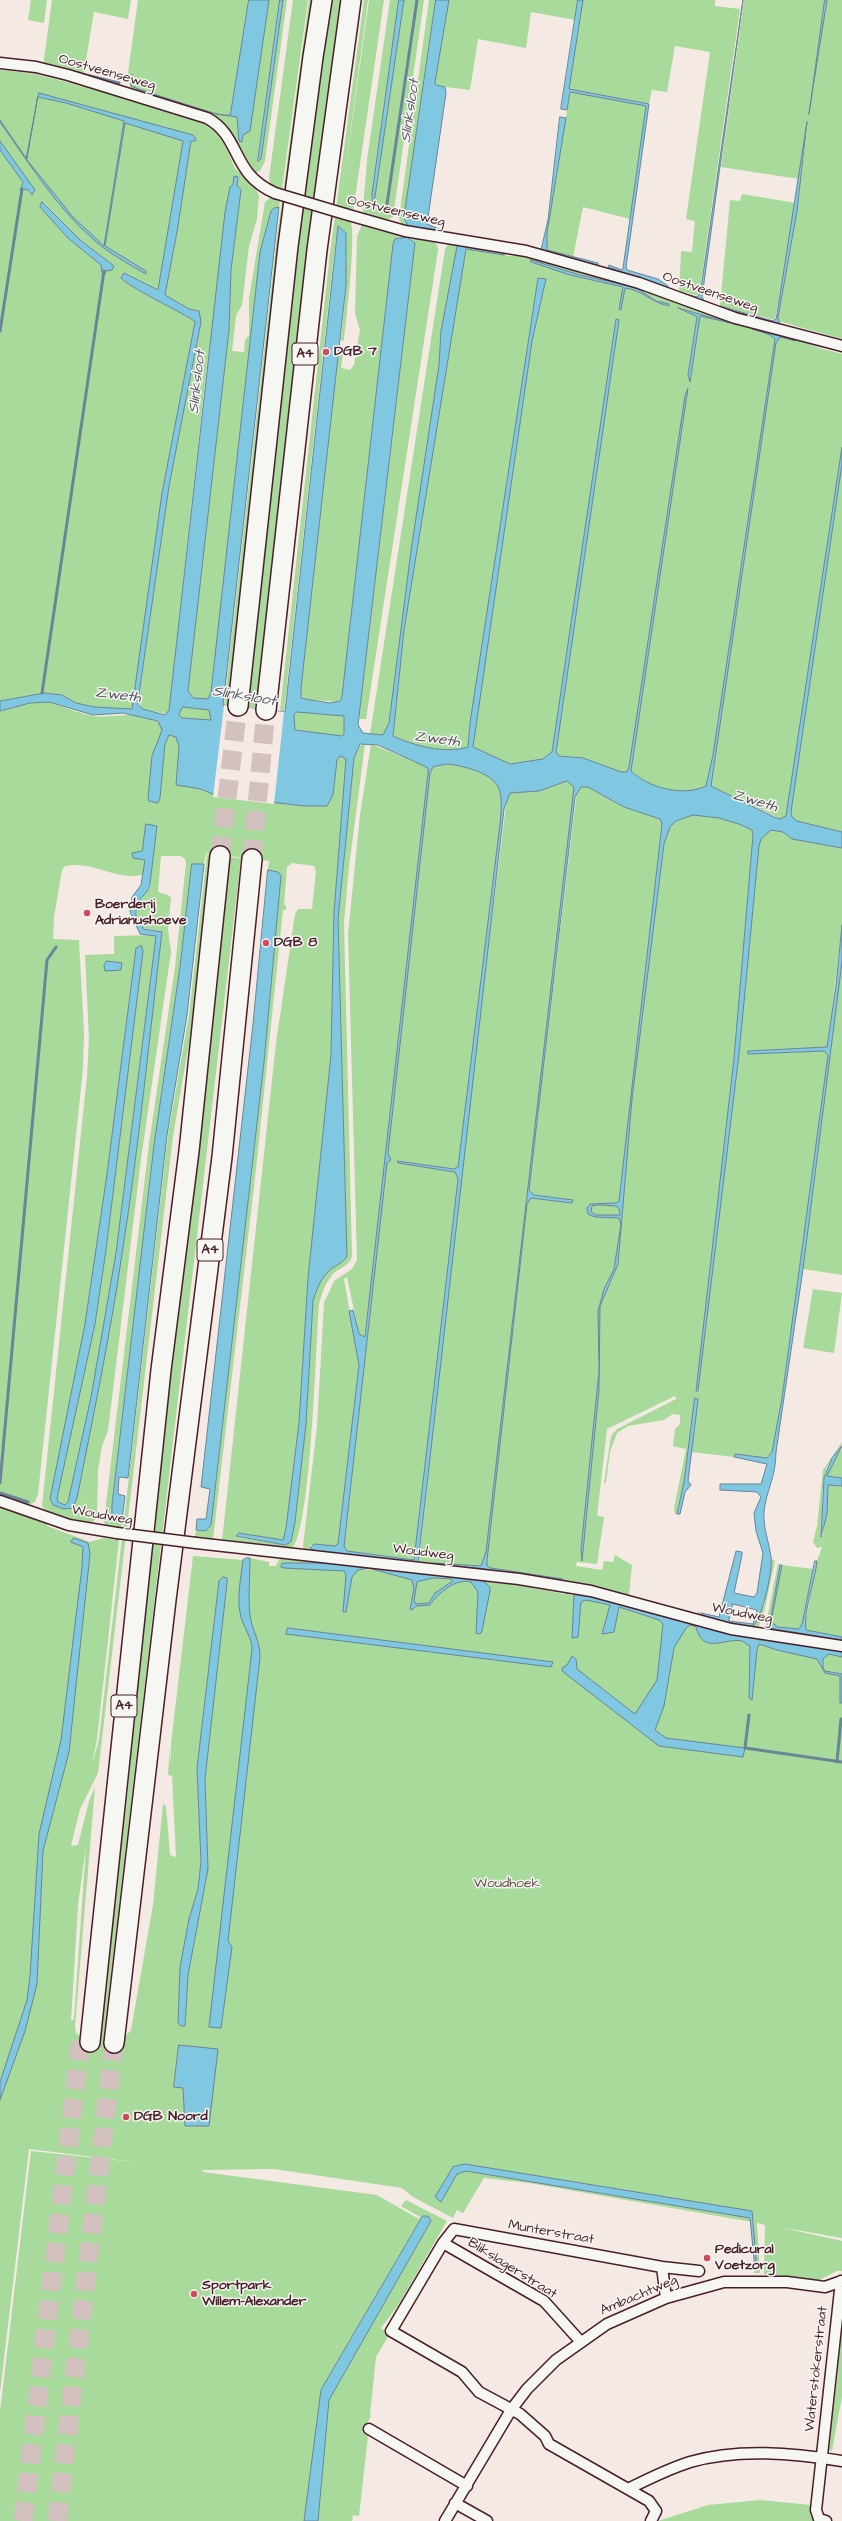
<!DOCTYPE html>
<html>
<head>
<meta charset="utf-8">
<style>
	body { margin:0 }
	canvas { display:block; background:#f4e9e3 }
</style>
</head>
<body>
<canvas width="842" height="2521"></canvas>
<script>
const c = document.querySelector('canvas').getContext('2d');
c.lineJoin = 'round';
function fillPath(path, color) { c.fillStyle = color; c.fill(path, 'evenodd'); }
function stroke(path, color, width, dash) { c.strokeStyle = color; c.lineWidth = width; c.lineCap = dash ? 'butt' : 'round'; c.setLineDash(dash || []); c.stroke(path); }
function write(font, color, halo, rows, align = 'center') {
  c.font = font + ' "Architects Daughter",sans-serif'; c.lineWidth = 3; c.setLineDash([]); c.textBaseline = 'middle'; c.strokeStyle = halo; c.fillStyle = color; for (const [text, x, y, turn = 0] of rows) {
    c.save(); c.translate(x, y); c.rotate((+turn || 0) * Math.PI / 180); c.textAlign = isNaN(turn) ? turn : align; if (halo) c.strokeText(text, 0, 0); c.fillText(text, 0, 0); c.restore();
  }
}
fillPath(new Path2D(`
	M31,0H47L44,23L28,20Z
	M52,0H131L128,19L94,12L83,78L43,67Z
	M138,0H249L230,115C220,119 152,93 138,89L131,85V74V86L138,89L216,114L237,117L242,142L243,135L250,131L269,0H280L258,161L261,159L283,0H287L265,161L260,171L253,173L229,131L221,122L133,91L130,87L128,73Z
	M293,0H308L282,189L270,184L269,178Z
	M309,0H313L279,244L228,705H224L276,245Z
	M330,0H343L258,708L245,707L297,247Z
	M364,0H368L334,254L284,711H280L330,253Z
	M369,0H384L353,212L340,209Z
	M390,0H424L393,217L384,221L364,215L363,209L367,160Z
	M429,0H436L412,166L407,222L408,226L444,231L443,234L402,226L399,218Z
	M449,0H578L575,20L531,12L526,48L478,39L470,90L438,86L435,82Z
	M582,0H715V6L740,9L699,296L679,291L681,251L692,252L695,221L686,219L710,52L675,46L667,92L652,90L649,104L569,89Z
	M744,0H825L810,114L827,0H842V339L778,321L797,211L808,122L799,179L721,167Z
	M0,65L25,67L207,121L221,136L235,168L255,188L259,195L257,219L249,246L242,305L236,316L232,351L244,352L245,340L249,335V298L265,202L272,196L280,200L279,207L274,208L271,211L260,252L211,692L208,699L202,700L190,697L188,691L229,330L231,270L241,190L237,185V177L230,187L204,391L169,710L167,714L143,709L138,703L169,486L201,322L198,311L189,309L165,295L177,232L191,141H183L158,290L124,273L121,278C131,289 194,318 195,322L162,493L133,707L130,710L94,707L76,703L62,695L0,701V150L23,182L22,192L26,188L30,194L35,192L0,141V70L36,74L105,93L36,73L0,69ZM44,203L80,240L113,266L111,271L102,270L101,265L68,238L40,207Z
	M570,92L647,106L630,219L583,207L573,258L547,250V233Z
	M742,194L796,203L775,320L720,306L730,200L740,201Z
	M339,218L350,220C357,230 346,322 344,340L341,341L346,285V233L338,226Z
	M362,225L430,238L437,245L438,250L366,719H359L415,243L410,237L397,238L393,244L342,696L338,702L303,699L300,694L339,346H344L341,368L350,370L354,365L360,330L355,314L357,236Z
	M450,242L506,251V256H532L654,293L678,304L842,349V351L808,345L842,354V447L788,811L786,816L781,819L711,786L776,343L780,337L795,340L751,330L770,335L775,339L713,755L706,787C682,797 650,788 631,771L688,388L685,396L629,767L627,772H620L583,758L559,756L556,752L619,320L552,752L543,759L510,764L473,747L532,341L546,280L538,278L470,723L468,747C444,754 415,746 393,736L404,630L466,248L504,255L461,244L441,331L439,365L389,723L383,735L370,734L445,249ZM531,260L580,275L634,287L669,306C652,304 642,290 625,288L621,309H619L623,287L570,275L531,262ZM680,308L735,324L700,316L690,381L688,375L697,317L678,309Z
	M842,464V832L797,821L792,817L791,812Z
	M49,702C63,707 78,713 93,716C117,719 144,707 164,727L159,801L165,744L169,735L176,737L179,747L176,785L201,789L217,796L305,806H327L333,795L337,760L340,756L346,759L334,912L331,1055L308,1278L299,1423L286,1528L283,1540L239,1533L237,1537L285,1545L291,1542L295,1522L306,1424L313,1301C316,1291 320,1280 328,1272C333,1266 343,1263 347,1256L338,919L354,758L359,746L365,744L349,867L344,922L352,1256C350,1266 338,1268 332,1275C325,1284 322,1293 319,1304C316,1338 311,1537 291,1549L222,1541L276,1043L295,914L298,909H312L316,871L314,866L292,863L287,867L284,905H286V910H283L256,1169L213,1539L195,1537L196,1530L207,1531L211,1525L264,1062L279,873L268,870L269,861L206,853L204,864H192L180,967L154,1145L112,1505L114,1519L122,1520L121,1528L106,1527L104,1521L149,1144L175,967L186,863L185,859L181,856H161L158,892L168,895L171,898L168,929L171,952L141,1159L108,1431L102,1446L98,1470L97,1518L90,1524C76,1523 49,1519 42,1506L87,1076L89,1039L85,955L114,954V936L156,935L116,1253L91,1397L68,1502L65,1505L58,1502L57,1498L95,1324L106,1250L143,951L138,945L135,955L107,1174L85,1324L51,1495V1503L70,1509L74,1506L77,1498L122,1254L162,932L141,927L135,908L139,899L150,887L157,826L149,873C119,884 95,860 65,866L62,870L54,917L53,939L79,940L84,1033L83,1069L38,1494L35,1502L29,1505L0,1498V711L30,703Z
	M183,707L209,710L211,720L182,718L179,715Z
	M297,712L344,716V734L342,736L295,730L294,715Z
	M371,744L424,766L428,768V773L365,1337L359,1334L347,1277L344,1279L359,1364L338,1544L337,1546L310,1545L311,1549L320,1551L416,1563L419,1561L463,1156L507,796C515,788 525,793 534,791C546,789 556,783 567,781L574,787L486,1552L481,1566L434,1563L563,1580L491,1568L487,1565V1560L527,1204L531,1198L572,1203L573,1200L534,1195L529,1190L577,791L581,787H588L624,807L660,819L662,824L619,1201L616,1203L591,1204L588,1214L619,1218L621,1224L614,1269L599,1306L598,1390L581,1549L582,1561L599,1390L600,1306L618,1264L632,1099L664,844L670,827L676,821L693,815L719,818L739,824L752,830L753,835L734,1058L696,1391H698L739,1054L759,846L761,839L771,830L783,832L792,839L842,848V925L828,1045L826,1048L748,1051V1054L824,1051L828,1055L782,1398L772,1452L767,1458L735,1454L734,1457L691,1452L695,1429L696,1399L684,1482L677,1514H675L674,1508L686,1449L673,1446L675,1429L680,1424V1415L673,1414L664,1420L628,1426L617,1433L610,1452L606,1483H604L611,1436L617,1429L676,1399L675,1396L607,1429L597,1516L604,1517L597,1564L577,1562L576,1566L602,1570L604,1561L613,1562L615,1555L632,1565L629,1595L626,1596L304,1550L303,1546L317,1426L324,1303L334,1281L352,1269L357,1260L348,934L360,815Z
	M448,764C464,766 496,773 500,792C502,802 501,814 500,824L458,1167L454,1169L400,1161L397,1162L455,1172L458,1179L414,1560L347,1551L344,1546L387,1163L390,1161L388,1153L430,773L433,767Z
	M207,854L212,855L189,1043L173,1136L98,1773L80,1809L71,1846L78,1845L89,1801L95,1787L75,2026L76,2033L86,2041L102,2009L106,1980L128,1790L130,1768L126,1763L228,857L241,858L103,2043L123,2039L131,2030L153,1905L163,1804L166,1806L170,1855L176,1857L172,1776L168,1775L170,1747L171,1768V1744L193,1556L243,1560V1566H250V1558L269,1562V1566H276L281,1556L351,1561L362,1569L518,1585L564,1594L568,1592V1594L613,1603L730,1637L842,1654V2238L779,2227L842,2241V2271H837L817,2281L764,2274L765,2225L757,2223L760,2273H753L757,2269L752,2222L529,2183L484,2178L463,2213L457,2210L453,2218L413,2197L402,2188L274,2169L203,2170V2172L377,2195L419,2219L420,2217L401,2206L406,2200L447,2221L399,2304L381,2328L389,2335L376,2357L370,2414L371,2416L362,2432L368,2436L359,2516L353,2515L352,2521H318L329,2400L431,2221L423,2216L326,2381L305,2521H0V2412L31,2151L143,2163L29,2149L0,2392V1504L48,1523L47,1526L90,1542L103,1538L119,1540L97,1739L92,1765L99,1739L168,1135L189,1015ZM219,1581L227,1583L205,1779L208,1869L188,1975L185,2026L178,2023L180,1967L189,1919L198,1889L201,1861L197,1768ZM86,1846L74,2019L71,2021L78,1905ZM179,2046L197,2047L185,2125L183,2088L174,2087Z
	M842,962V1275L803,1269Z
	M600,1205L616,1206L619,1210L620,1215H596L591,1212L592,1206Z
	M813,1289L842,1293L834,1353L803,1348Z
	M842,1442C842,1449 833,1456 829,1463C819,1484 824,1512 821,1534V1537L823,1535L828,1484L842,1486V1637L809,1632L806,1631L805,1625L817,1561L822,1547L817,1548L813,1542L817,1526L823,1470Z
	M842,1449V1478L827,1476L834,1460Z
	M771,1558L775,1561L764,1612L758,1628L746,1629L700,1616L697,1611L724,1622L753,1626L764,1605Z
	M778,1563L780,1565L769,1627L842,1640V1643L768,1629L766,1624Z
	M782,1565L813,1569L802,1624L799,1629L778,1627L771,1622Z
	M842,2302V2396L832,2451L828,2450L838,2372L835,2371Z
	M760,2500L811,2505L810,2515L815,2521H658L708,2505Z`), '#a8da9b');
const water = new Path2D(`
	M249,0H269L250,131L243,135L242,142L239,141L237,117L216,114L138,89L131,86L132,74L131,85L138,89C152,93 220,119 230,115Z
	M280,0H283L261,159L258,161Z
	M399,0H404L373,210L372,195Z
	M436,0H449L435,82L436,85L445,87L446,93L427,224L444,231L408,226L404,218Z
	M578,0H583L569,89L649,104L626,267L627,270L658,279L668,286L667,288L608,267L609,265L622,270L623,268L646,106L570,92L567,110L561,109Z
	M743,0L702,297L705,302L679,292L697,297L700,294Z
	M825,0H827L809,114Z
	M39,93L193,135L196,139L195,141H191L177,232L165,295L189,309L199,311L201,322L169,486L138,701V705L143,709L165,715L169,710L225,212L230,187L233,184L234,176L238,177L237,185L241,190L231,270L229,330L188,691L193,698L208,699L211,692L260,252L271,211L274,208L279,207L223,705L285,712L338,226L346,233V285L301,688V698L305,699L330,703L340,701L342,696L393,244L395,239L407,237L415,243L358,725L363,733L383,735L389,723L411,551L439,365L441,331L457,246L461,244L504,251V255L466,249L404,630L393,736C415,746 444,754 468,747L470,723L538,278L546,279L532,341L473,747L510,764L543,759L552,752L616,319L619,320L556,752L559,756L583,758L621,772H627L629,767L685,396L688,388L631,771C649,788 683,797 706,786L713,755L775,339L770,335L752,329L795,340V341L780,337L776,343L711,786L774,817L780,819L786,816L842,447V464L791,812L792,817L797,821L842,832V848L792,839L783,832L771,830L761,839L759,846L739,1054L698,1391H696L734,1058L753,835L752,830L739,824L719,818L693,815L676,821L670,827L664,844L632,1099L618,1264L600,1306L599,1390L582,1561L581,1549L599,1371L598,1311L604,1289L614,1269L621,1224L619,1218L595,1217L588,1214L587,1208L590,1204L616,1203L619,1201L662,824L660,819L624,807L588,787H581L575,797L529,1190L534,1195L573,1200L572,1203L531,1198L527,1204L487,1560V1566L491,1568L563,1579V1581L477,1568L433,1565V1563L481,1566L486,1552L574,787L567,781L539,791L510,793L504,809L418,1563L315,1551L310,1548L314,1544L335,1546L338,1544L359,1365L349,1311L353,1310L359,1334L365,1337L428,773V768L424,766L378,745L360,744L354,758L338,919L347,1256C344,1263 333,1266 328,1272C320,1280 316,1291 313,1301L306,1424L295,1522L291,1542L285,1545L236,1536L239,1533L283,1540L286,1528L299,1423L308,1278L331,1055L334,912L346,759L340,756L337,760L333,795L327,806H305L217,796L201,789L176,785L179,747L176,737L169,735L165,744L160,798L158,803L149,801L148,798L152,756L162,730L158,721L123,713L93,715L49,702L30,703L0,711V701L45,693L62,695L76,703L94,707L132,709L162,493L195,322C194,318 131,289 121,278L124,273L158,290L183,141L125,123L105,246L146,271V274C129,264 110,254 95,241C56,207 29,163 0,122V120L26,158ZM38,97L66,103L124,121L104,246L73,217L27,160ZM183,707L209,710L211,720L182,718L179,715ZM297,712L344,716V734L342,736L295,730L294,715ZM448,764C464,766 496,773 500,792C502,802 501,814 500,824L458,1167L454,1169L397,1161L398,1163L455,1172L458,1179L414,1560L347,1551L344,1546L387,1163L391,1160L388,1153L430,773L433,767ZM600,1205L616,1206L619,1209L620,1215H596L591,1212L592,1206Z
	M560,117L566,118L547,233V250L598,263V266L541,250L548,220Z
	M807,122L797,211L778,318L780,324L719,307L720,306L773,321L776,319Z
	M0,141L35,190L32,195L27,189L20,191L23,182L0,150Z
	M42,202L80,240L114,266L112,270L106,271L105,274L102,273L101,265L68,238L40,207Z
	M531,260L580,275L634,287L657,301L669,304V306C652,303 642,290 625,288L621,310L619,309L623,287L570,275L531,262Z
	M678,308L735,324L700,316L690,382L688,375L697,317Z
	M146,824L157,826L150,884C147,898 135,896 136,915L144,929L162,932C149,1039 139,1147 122,1254C110,1336 93,1417 77,1498L73,1508L64,1509L53,1505L50,1499L85,1324L107,1174L136,948L141,945L143,951L106,1250L95,1324L57,1498L58,1502L65,1505L68,1502L91,1397L116,1253L156,936L140,934L130,912L132,897L141,885L145,860L133,858L132,853L142,851Z
	M192,864H204L187,1015L167,1135L128,1478L119,1477L118,1494L125,1496L122,1520L112,1517V1505L154,1145L180,967Z
	M268,870L278,872L281,876L264,1062L211,1525L206,1531L196,1530L197,1519H206L210,1489L201,1487L253,1024Z
	M842,925V962L803,1269L776,1452C776,1477 766,1491 764,1512C763,1528 769,1542 771,1557C773,1570 763,1616 753,1626C741,1626 709,1621 701,1613L719,1617L736,1551L742,1552V1555L734,1593L754,1597L757,1593L763,1553L756,1531L754,1513L761,1497L757,1492L720,1490V1484H761L767,1464L734,1457L735,1454L767,1458L772,1452L782,1398L828,1055L824,1051L748,1054V1051L827,1047L836,986ZM733,1604L757,1610L753,1624L729,1621Z
	M107,961L122,963L121,970L105,971L104,965Z
	M695,1398L698,1399L697,1408L688,1481L691,1485L685,1492L680,1514H677L684,1482Z
	M842,1446L827,1476L842,1478V1486L828,1485L827,1514L821,1537L824,1478L832,1458Z
	M74,1538L88,1543L90,1554L69,1752L43,1851L37,1984L25,2031L0,2100V2082L27,2000L30,1976L39,1834L61,1740L82,1567L83,1547L71,1542Z
	M246,1558H250C250,1577 248,1596 250,1615C252,1631 260,1640 260,1657L228,1941L232,1947L221,2028L209,2027L252,1649C252,1638 244,1628 241,1617C236,1600 241,1578 243,1560Z
	M815,1561H817C815,1582 803,1611 806,1630L842,1637V1640L769,1628L780,1565H782L771,1622L778,1627L799,1629L802,1624Z
	M283,1563H340L424,1574L480,1578L490,1587V1591L482,1631L480,1634L476,1633L478,1592L471,1582C456,1578 438,1593 430,1605L416,1606L412,1610L410,1609L414,1589L412,1580L368,1568L358,1570L352,1577L346,1612H343L346,1575L344,1571L284,1568L281,1567ZM434,1578L451,1579L453,1581L435,1593L429,1603L416,1604L414,1601L417,1582Z
	M223,1577L227,1578V1583L205,1779L208,1869L188,1975L185,2026H181L178,2023L180,1967L189,1919L198,1889L201,1861L197,1768L219,1581Z
	M577,1594L591,1595L592,1597L687,1621L727,1634L754,1636L759,1640L766,1639L842,1650V1657L829,1654L823,1659V1668L825,1671L842,1674V1703H840V1676L825,1673L817,1659L777,1650L759,1644L757,1650L752,1700L749,1698L750,1646C748,1645 744,1642 742,1641C726,1637 703,1656 696,1627L690,1625L686,1628L674,1648L664,1706L655,1730L666,1738L745,1748L743,1757L659,1746L562,1671L563,1667L567,1665L572,1656L576,1659L577,1669L635,1714L657,1680L663,1624L659,1620L619,1607L614,1632L602,1634L610,1605L586,1600L581,1602L578,1637L572,1638L574,1596Z
	M288,1628L553,1662L551,1667L286,1634Z
	M179,2045L218,2049L209,2126H185L183,2088L174,2087Z
	M465,2164L752,2211L757,2269L755,2270L750,2218L466,2171L457,2174L441,2202L435,2197L453,2167Z
	M423,2216H428L431,2221L329,2400L318,2521H304L321,2390Z`);
fillPath(water, '#80c8e1');
stroke(water, '#6a8498', 1);
fillPath(new Path2D(`
	M224,705L284,712L274,804L213,797Z`), '#f4e9e3');
stroke(new Path2D(`
	M78,73L119,83
	M387,204L417,0
	M0,331L22,189
	M42,693L104,271
	M0,1483L47,960L56,947
	M0,1493L28,1502
	M749,1715L745,1748L842,1762
	M837,1762L841,1719`), '#6a8498', 3);
stroke(new Path2D(`
	M220,856L238,706
	M252,859L266,710
	M23,2521L81,2038
	M57,2521L114,2043`), '#d2c1be', 19, [19, 10]);
const street = new Path2D(`
	M0,63L36,67L68,75L207,118C242,137 230,173 275,193
	M345,214L405,231L526,251L639,283L735,318L842,346
	M0,1501L69,1525L117,1533
	M196,1543L519,1579L591,1591L731,1629L842,1646
	M443,2243L544,2301L580,2341
	M662,2267L666,2298
	M369,2429L467,2486
	M628,2489C648,2479 668,2469 690,2462C738,2448 793,2453 842,2461
	M455,2503L487,2521
	M445,2521L511,2410L527,2389L556,2360L607,2324L666,2298L724,2282H787L825,2287L842,2281
	M651,2521L656,2511L649,2501L549,2444L545,2436L520,2414L479,2392L462,2372L391,2331L443,2243L454,2229L662,2267L699,2271
	M826,2521L819,2519L816,2510L841,2281`);
const highway = new Path2D(`
	M238,706L288,246L313,57L322,0
	M266,710L317,250L351,0
	M90,2042L161,1370L189,1151L220,856
	M114,2043L166,1600L222,1157L252,859`);
stroke(street, '#4a1f2b', 13);
stroke(highway, '#4a1f2b', 22);
stroke(street, '#f6f6f2', 10);
stroke(highway, '#f6f6f2', 19);
const streetBridge = new Path2D(`
	M275,193L345,214
	M117,1533L196,1543`);
stroke(streetBridge, '#4a1f2b', 13, []);
stroke(streetBridge, '#f6f6f2', 10);
for (const [x, y, r, color] of [
	[326,352,4,"#d1495b"],
	[87,913,4,"#d1495b"],
	[266,943,4,"#d1495b"],
	[126,2117,4,"#d1495b"],
	[707,2258,4,"#d1495b"],
	[194,2294,4,"#d1495b"]
]) { const dot = new Path2D(); dot.arc(x, y, r, 0, 2 * Math.PI); c.fillStyle = color; c.fill(dot); stroke(dot, '#f6f6f2', 1.5); }
for (const [x, y, w] of [
	[305,354,26],
	[210,1250,26],
	[124,1706,26]
]) { const box = new Path2D(); box.roundRect(x - w / 2, y - 11, w, 22, 3); c.fillStyle = '#f6f6f2'; c.fill(box); stroke(box, '#4a1f2b', 1); }
write('bold 13px', '#4a1f2b', null, [
	["A4",305,354],
	["A4",210,1250],
	["A4",124,1706]
]);
write('14px', '#4a1f2b', '#f6f6f2', [
	["Oostveenseweg",107,73,16],
	["Oostveenseweg",396,212,13],
	["Oostveenseweg",710,293,19],
	["Woudweg",102,1516,10],
	["Woudweg",423,1553,7],
	["Woudweg",742,1614,11],
	["Munterstraat",551,2233,10],
	["Blikslagerstraat",512,2269,32],
	["Ambachtweg",639,2296,-23],
	["Waterstokerstraat",817,2369,-84]
]);
write('bold 14px', '#4a1f2b', '#f6f6f2', [
	["DGB 7",334,352],
	["Boerderij",95,905],
	["Adrianushoeve",95,921],
	["DGB 8",274,943],
	["DGB Noord",134,2117],
	["Pedicural",715,2250],
	["Voetzorg",715,2266],
	["Sportpark",202,2286],
	["Willem-Alexander",202,2302]
], 'left');
write('14px', '#624e47', '#f6f6f2', [
	["Woudhoek",507,1884]
]);
write('italic 15px', '#5a5262', '#f6f6f2', [
	["Slinksloot",411,111,-82],
	["Slinksloot",198,382,-84],
	["Zweth",118,696,7],
	["Slinksloot",244,697,9],
	["Zweth",437,740,8],
	["Zweth",755,802,17]
]);
</script>
</body>
</html>
